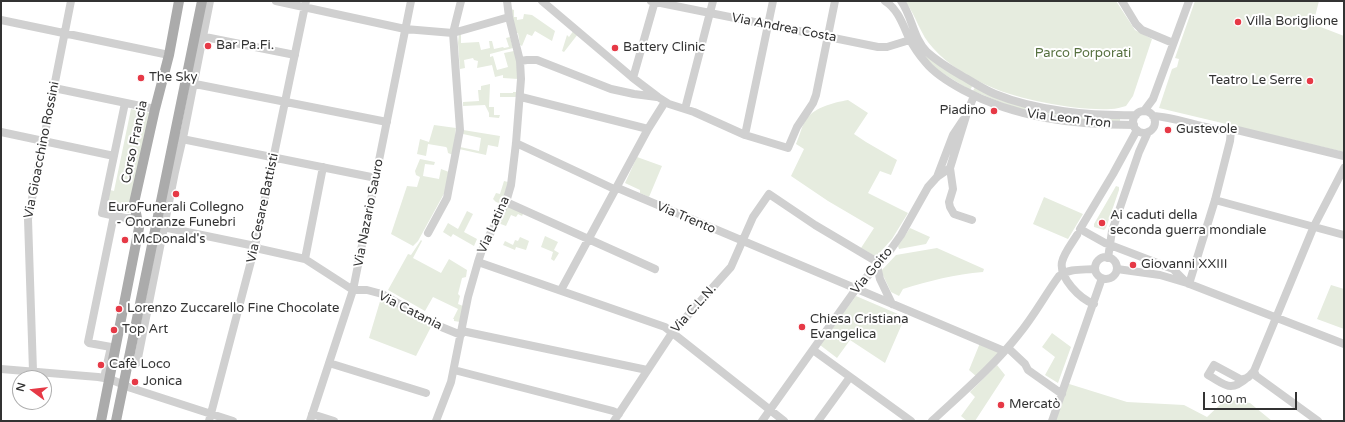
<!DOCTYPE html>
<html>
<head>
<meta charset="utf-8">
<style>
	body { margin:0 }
	#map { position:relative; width:1345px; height:422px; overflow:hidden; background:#fff; font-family:"Varela Round",sans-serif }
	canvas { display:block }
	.frame { position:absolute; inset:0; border:2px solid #333; pointer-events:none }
	.north { position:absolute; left:12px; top:370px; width:40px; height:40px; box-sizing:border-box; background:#fff; border:1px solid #adadad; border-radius:50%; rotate:285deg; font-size:11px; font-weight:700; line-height:16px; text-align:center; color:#333 }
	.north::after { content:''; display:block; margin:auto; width:14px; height:18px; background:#e63946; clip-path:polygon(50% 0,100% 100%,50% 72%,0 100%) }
	.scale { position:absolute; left:1203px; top:392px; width:94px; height:18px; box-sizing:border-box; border:2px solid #333; border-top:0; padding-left:5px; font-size:12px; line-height:14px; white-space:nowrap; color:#333; -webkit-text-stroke:3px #fff; paint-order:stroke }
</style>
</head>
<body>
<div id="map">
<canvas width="1345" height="422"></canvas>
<div class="frame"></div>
<div class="north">N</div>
<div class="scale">100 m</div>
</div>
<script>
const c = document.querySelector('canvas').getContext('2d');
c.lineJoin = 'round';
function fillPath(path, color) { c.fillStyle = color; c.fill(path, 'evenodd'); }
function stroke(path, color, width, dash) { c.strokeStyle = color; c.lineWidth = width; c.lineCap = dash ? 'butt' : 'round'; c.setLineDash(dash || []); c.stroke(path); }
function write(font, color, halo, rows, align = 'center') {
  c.font = font + ' "Varela Round",sans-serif'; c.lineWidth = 4; c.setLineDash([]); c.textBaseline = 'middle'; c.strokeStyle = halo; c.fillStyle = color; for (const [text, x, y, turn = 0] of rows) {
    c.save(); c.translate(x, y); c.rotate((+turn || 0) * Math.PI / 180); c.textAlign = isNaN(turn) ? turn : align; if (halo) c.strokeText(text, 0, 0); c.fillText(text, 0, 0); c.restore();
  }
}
fillPath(new Path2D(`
	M905,1H1116L1135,30L1152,39L1133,96L1126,106C1121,107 1116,109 1111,109C1078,111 1020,100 991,87C970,78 948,65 933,48C920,35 916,15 905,1Z
	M1195,1H1319L1313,24L1344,36V152L1159,108L1172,69L1177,67L1179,59L1175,58Z
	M511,9L514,10V17H517V20L523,19L524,14L532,15L555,31L552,41L535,31L532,36L527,34L522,46L520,45L518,33H516Z
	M574,30L578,34L564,52L562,51L567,35L569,37Z
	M459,33H461V43L479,42L481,50L490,48L489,41H492L494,49L503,47L504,48L509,47L506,38L510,37L513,48L490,54V57L493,56L497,70L508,67L504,53L514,51L517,60L518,79L503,78V75L495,77L492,65L477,68L478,61L474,60L473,58L464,60L465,68L460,69L458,43Z
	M923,49L973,85L970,90L939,71L921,54Z
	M490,84L489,107H494V115H500L499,118L489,117V113L485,105L463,106V102L479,101L478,90H481V86Z
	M975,87L1026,105L1025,110L1010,106L973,91Z
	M513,92H517V97H500V93H513Z
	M848,100L868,113L854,134L866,142L897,160L891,175L880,171L868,193L908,213L892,239L876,257L861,248L874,228L828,201L791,176L804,149L796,144C799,137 801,129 804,123C812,107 833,103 848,100Z
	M1029,106L1120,117V122C1089,120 1059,117 1028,111Z
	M131,109L150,113L129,213L106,208L110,190L114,191Z
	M434,125L456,128L453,155L448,153L447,148L446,147L428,144L426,156L417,154L420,139L429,142Z
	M463,130L500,136L498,147L488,145L486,155L459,149L460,147L479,151L481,138L463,134Z
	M637,157L662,166L649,197L640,193V190L625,183Z
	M420,159L435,162L434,165L425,164L423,176L439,179L441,169L449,172L446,190L418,241L413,246L391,234L407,186L417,187L420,177L416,175L415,171Z
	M504,181L508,182L502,204L496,202L493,199L496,193L500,194Z
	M1116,186L1119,187V190L1106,228L1104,230L1094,227V224Z
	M1044,197L1083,214L1068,239L1033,224Z
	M507,206L524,212L522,216L518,214L516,217L511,215L506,226L498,223Z
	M467,211L473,214L464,232L477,239L474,246L453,234L451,237L443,232L448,223L458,229Z
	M910,228L930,237L926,244L899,249L898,246Z
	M545,236L558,242L554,250L559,253L554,261L551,259L553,252L541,247Z
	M520,237L529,241L526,250L516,247L515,250L503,245L505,241L513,245L515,240L518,241Z
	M421,240L422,241L413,258L441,273L449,259L467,270L466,277L462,278L458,294L460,296L458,304L463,306L460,322L454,321V319H453L458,309L433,297L425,311L388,290L408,254L411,255Z
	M937,248L984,269L983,272C955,274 929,281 903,289L899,296L891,292L881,271L896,255Z
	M1331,285L1344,289V329L1317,319Z
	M856,296L905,317L885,363L850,340L837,358L820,345Z
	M381,298L432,325L416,356L369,338Z
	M1052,333L1071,347L1058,383L1045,375L1055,357L1042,347Z
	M980,343L1001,352L977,377L969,370Z
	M997,365L1005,375L975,421H967L961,416L975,397L970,392Z
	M1066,383L1127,402L1184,405L1207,417L1226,399L1250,403L1272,421H1052Z`), '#e6ecdf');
stroke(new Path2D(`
	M276,1L405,29L453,33L509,17
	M542,1L633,78L658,97L669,104L694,112L745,135L788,148L797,127L813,103L816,95L835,1
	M651,1L878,47H887L913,39
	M885,1C898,9 903,25 909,38C914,48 920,56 926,63C936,75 950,83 963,90C1016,118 1074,125 1134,125
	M901,1C912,16 913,38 927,52C938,62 950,69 962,76C973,82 983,89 995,94C1036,111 1091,116 1136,115
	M1122,1L1136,24L1142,30L1173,43
	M1,20L169,55
	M200,36L295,55
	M520,61L527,60H537L611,89L634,94L657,97
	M633,78L655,1
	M190,83L387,122
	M54,88L155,109
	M521,97L648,129
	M125,103L102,213L125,218H137
	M685,109L713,1
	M1144,111L1153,99L1189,1
	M1133 122a11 11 0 1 1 22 0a11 11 0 1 1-22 0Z
	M1153,116C1180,117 1211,133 1237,130L1344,156
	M1137,130L1113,174L1080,229L1105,243L1173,269L1186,282
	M1,132L114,156
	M745,135L773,1
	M177,138L376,178
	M516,143L612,188L620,189L1004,351
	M937,177L953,135L963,120
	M1215,200L1344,235
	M506,202L655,269
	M972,220L954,214L950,207L949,202L953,189L950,168L967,113L974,96
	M158,226L255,246L260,249L305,259L353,290H367L382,294L434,324L461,335
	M428,233L447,198L460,130L453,33L461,1
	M1077,235C1072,243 1064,253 1062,262C1059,278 1080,299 1094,304
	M1095 268a11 11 0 1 1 22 0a11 11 0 1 1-22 0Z
	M1108,258L1112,231L1139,152L1148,132
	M305,259L323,167
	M478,262L665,327L784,421
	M877,266L880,279L892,304
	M1117,269L1160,275L1187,283L1344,344
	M1189,284L1215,200L1230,141L1231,131
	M561,290L648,129L665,102
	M462,331L647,370
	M111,347L89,343L88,342L114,215
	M1008,348L1025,364L1028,370L1062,394
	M813,350L911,421
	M329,363L426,393
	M127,367L137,363L175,172L184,133L210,1
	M1,369L98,377L110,379L131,388L233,421
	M454,370L613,411L619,414
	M33,371L28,219L71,1
	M1254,371L1256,376L1318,421
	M1248,377C1230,393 1226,385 1208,375L1214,365L1240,379C1247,380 1250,376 1254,371L1314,226L1344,168
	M104,378L111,347L115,348
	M312,414L334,421
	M209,421L255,246L306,1
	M310,421L353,290L411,1
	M436,421L451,382L468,297L478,262L482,250L506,202L511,185L516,143L521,79L520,61L509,17L507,1
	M614,421L672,333L731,267L753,217L769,194L815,225L879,263
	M762,421L856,289L889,252L901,235L928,187L937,177L950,168
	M818,421L850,377
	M932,421C962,393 994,366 1019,334C1034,316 1045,295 1059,276C1069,268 1083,270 1095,269
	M1052,421L1102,278`), '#d0d0d0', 8);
stroke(new Path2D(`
	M101,421L139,228L134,203L155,109L169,55L179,1
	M116,421L202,1`), '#ababab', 10);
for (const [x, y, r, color] of [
	[1238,22,4,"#e63946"],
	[208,46,4,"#e63946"],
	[615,48,4,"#e63946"],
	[141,78,4,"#e63946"],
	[1310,81,4,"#e63946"],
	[994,111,4,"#e63946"],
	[1168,130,4,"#e63946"],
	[176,194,4,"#e63946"],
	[1102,223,4,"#e63946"],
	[125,240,4,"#e63946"],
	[1133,265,4,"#e63946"],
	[119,309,4,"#e63946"],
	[802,327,4,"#e63946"],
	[114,330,4,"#e63946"],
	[101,365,4,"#e63946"],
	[135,382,4,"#e63946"],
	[1001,405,4,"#e63946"]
]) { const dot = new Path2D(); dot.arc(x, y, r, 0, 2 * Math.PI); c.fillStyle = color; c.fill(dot); stroke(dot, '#fff', 1.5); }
write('13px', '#333', '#fff', [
	["Villa Boriglione",1246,22],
	["Bar Pa.Fi.",216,46],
	["Battery Clinic",623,48],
	["The Sky",149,78],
	["Teatro Le Serre",1302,81,"right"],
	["Piadino",986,111,"right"],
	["Gustevole",1176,130],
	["EuroFunerali Collegno",176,208,"center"],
	["- Onoranze Funebri",176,223,"center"],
	["Ai caduti della",1110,216],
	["seconda guerra mondiale",1110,231],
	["McDonald's",133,240],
	["Giovanni XXIII",1141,265],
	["Lorenzo Zuccarello Fine Chocolate",127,309],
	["Chiesa Cristiana",810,320],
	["Evangelica",810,335],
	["Top Art",122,330],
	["Cafè Loco",109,365],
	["Jonica",143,382],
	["Mercatò",1009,405]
], 'left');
write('13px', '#333', '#fff', [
	["Via Andrea Costa",784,28,11],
	["Via Leon Tron",1069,119,7],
	["Corso Francia",135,142,-78],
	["Via Gioacchino Rossini",42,150,-79],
	["Via Cesare Battisti",263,208,-78],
	["Via Nazario Sauro",369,213,-79],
	["Via Trento",686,218,23],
	["Via Latina",494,225,-66],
	["Via Goito",872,271,-50],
	["Via C.L.N.",694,309,-48],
	["Via Catania",410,311,27]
]);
write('13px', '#56703f', '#fff', [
	["Parco Porporati",1083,54]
]);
</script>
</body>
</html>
